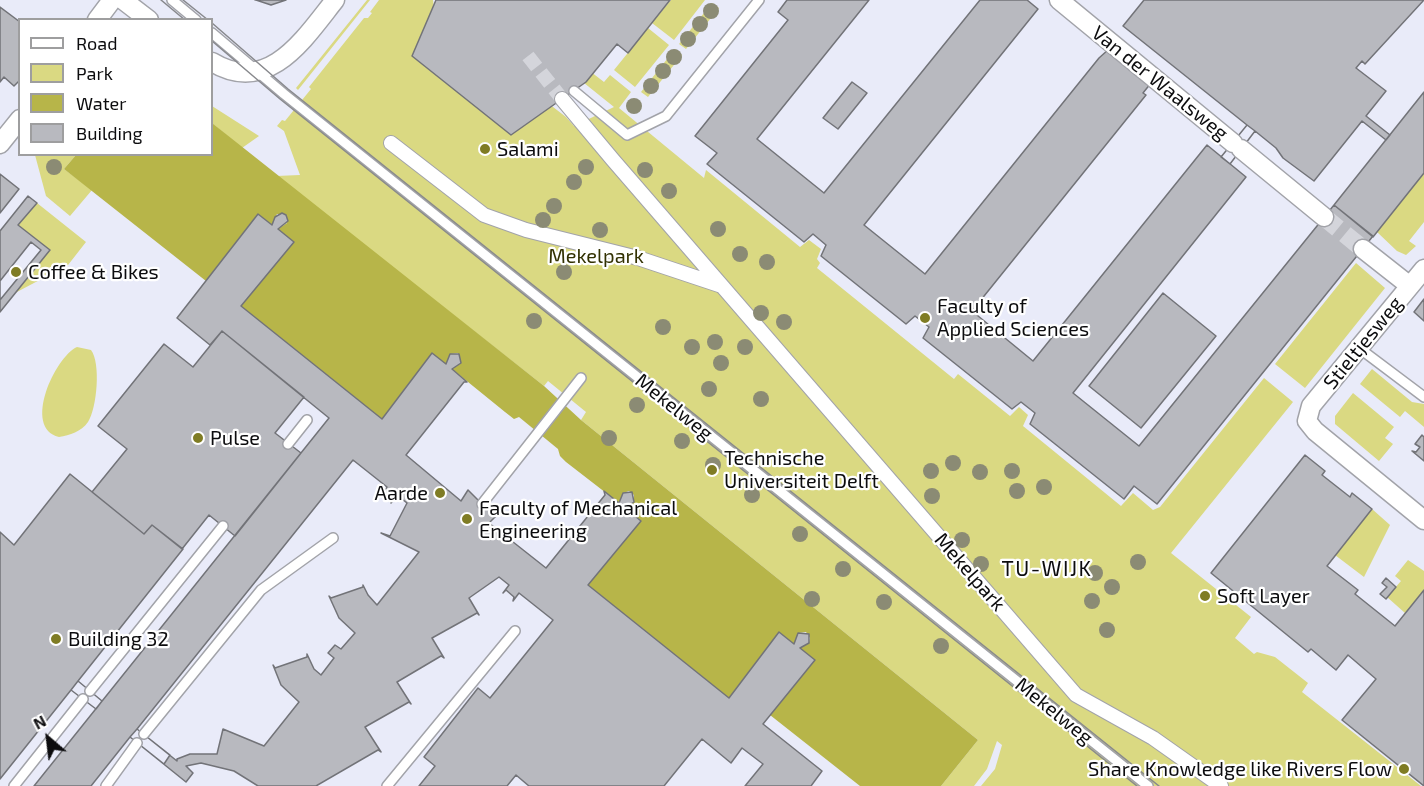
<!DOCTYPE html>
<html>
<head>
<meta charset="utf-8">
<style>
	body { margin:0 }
	#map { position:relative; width:1424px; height:786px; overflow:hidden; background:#f7f9ff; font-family:"Exo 2",sans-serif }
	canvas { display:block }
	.legend { position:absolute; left:18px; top:18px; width:195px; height:138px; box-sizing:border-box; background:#fff; border:2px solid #9e9e9f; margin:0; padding:8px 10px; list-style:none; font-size:18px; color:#0c0c0e }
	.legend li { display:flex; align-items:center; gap:12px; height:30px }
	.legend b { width:30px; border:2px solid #9e9e9f }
	.north { position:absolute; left:18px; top:708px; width:60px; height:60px; -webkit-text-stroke:4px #fff; paint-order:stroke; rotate:332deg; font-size:16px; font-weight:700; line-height:24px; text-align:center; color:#0c0c0e }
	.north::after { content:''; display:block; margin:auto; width:21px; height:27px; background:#0c0c0e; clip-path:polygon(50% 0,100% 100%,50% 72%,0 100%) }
</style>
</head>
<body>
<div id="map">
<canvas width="1424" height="786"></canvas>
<ul class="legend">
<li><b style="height:8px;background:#fff"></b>Road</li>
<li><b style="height:16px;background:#dad982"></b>Park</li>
<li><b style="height:16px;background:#b7b549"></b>Water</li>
<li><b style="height:16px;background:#b8b9bf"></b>Building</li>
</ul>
<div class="north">N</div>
</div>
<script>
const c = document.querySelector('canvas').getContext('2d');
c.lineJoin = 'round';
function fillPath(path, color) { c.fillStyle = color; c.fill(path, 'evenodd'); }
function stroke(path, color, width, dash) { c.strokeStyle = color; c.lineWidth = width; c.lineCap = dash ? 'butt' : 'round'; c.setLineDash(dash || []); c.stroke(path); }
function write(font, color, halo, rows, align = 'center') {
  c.font = font + ' "Exo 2",sans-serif'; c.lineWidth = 4.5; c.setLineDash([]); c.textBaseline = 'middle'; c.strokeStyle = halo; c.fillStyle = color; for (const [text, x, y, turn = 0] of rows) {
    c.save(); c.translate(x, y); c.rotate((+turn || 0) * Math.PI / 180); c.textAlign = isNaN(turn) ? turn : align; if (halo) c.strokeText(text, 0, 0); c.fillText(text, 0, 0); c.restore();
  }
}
fillPath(new Path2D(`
	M0,0H1424V786H0ZM20,20H212V154H20Z`), '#e9ebf9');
fillPath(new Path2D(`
	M367,0H370L298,90L296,88Z
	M379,0H433L435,16L566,117L574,126L614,107L543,50L551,41L604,82L610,75L631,92L619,108L704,178L706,170L800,247L809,240L821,249L817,259L820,263L817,268L954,379L958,374L1010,416L1019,407L1028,415L1023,426L1121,506L1133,493L1153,510L1160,507L1264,378L1293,402L1171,553L1251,617L1235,638L1254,654L1257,652L1275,657L1308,683L1302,692L1421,786H981L995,769L1002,745L997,741L987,769L974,786H941L978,740L581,420L586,412L548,381L544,386L276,176L300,175L284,131L277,126L282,120L285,121L311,89L309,87L364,18H368L372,13L370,12Z
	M671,0H705L674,40L652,23Z
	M712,3L719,8L686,49L679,44Z
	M648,28L669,45L635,87L614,70Z
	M675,49L682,55L648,97L641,92Z
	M212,106L259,136L242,148L212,123Z
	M35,155H76L64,169L92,190L70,216L46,196Z
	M1424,173V222L1409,241L1416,246L1406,255L1397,251L1377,232Z
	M37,203L86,242L68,265L15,293L49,251L18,225Z
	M1356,263L1385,288L1305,388L1275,364Z
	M77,347L91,350C101,363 97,408 88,422C81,432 70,435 59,437C22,428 55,357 77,347Z
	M1372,369L1412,402L1424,404V427L1405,411L1400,417L1360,384Z
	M1353,393L1394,427L1385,438L1393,444L1379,461L1335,424V416Z
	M1372,509L1390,525L1364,577L1335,555Z
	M1408,560L1424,571V590L1405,613L1387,597L1401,581L1395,576Z`), '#dad982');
fillPath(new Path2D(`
	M212,123L544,386L581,420L978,740L941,786H860L770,715L800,648L809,643L810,638L806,632L799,633L794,644L779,632L729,698L588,585L640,521L625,508L634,502V495L629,491L623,493L619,503L566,462L560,456L558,449L519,417L514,419L505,412L452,369L461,363L458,353L450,354L446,364L432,356L382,419L241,306L291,243L278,229L287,223L285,215L277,214L272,225L258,214L206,281L64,169L76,155L212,154Z`), '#b7b549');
const building = new Path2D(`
	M256,0H255H286L271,5Z
	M436,0H670L628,53L617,44L586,82L511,135L412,56Z
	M787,0H869L757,139L824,193L980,0H1027L1038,9L864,225L925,274L1099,58L1109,49L1151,83L1143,93L1146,95L972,311L1033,361L1207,145L1246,177L1073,393L1139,446L1334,205L1373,236L1157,504L1134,486L1124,499L1030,424L1035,413L1021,402L1012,409L923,338L929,327L915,316L906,324L821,256L826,245L813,234L804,242L707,164L717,153L695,136L788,20L778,12Z
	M1144,0H1424L1365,64L1362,61L1356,68L1386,91L1366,116L1390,135L1386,140L1362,121L1314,181L1283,158L1276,148L1255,131L1230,164L1221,157L1247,125L1123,26Z
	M0,7L20,22V80L14,86L4,77L0,82Z
	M852,82L867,93L838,129L823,118Z
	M1424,92V173L1373,237L1334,205Z
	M1247,125L1255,131L1230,164L1221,157Z
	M0,174L19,189L0,213Z
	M28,196L37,203L18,225L50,250L0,312V231Z
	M282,213L286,215L288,221L278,229L294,242L241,306L382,419L432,353L446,364L450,354H459L461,363L452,369L467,382H464L406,455L461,501L468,490L482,504L498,514L489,523L546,568L605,495L604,491L619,503L623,493L632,492L634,502L625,508L641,521L588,585L729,698L779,632L794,644L798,633L809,634V643L800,648L815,660L763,724L822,771L811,786H745L763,764L742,748L731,763L702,739L664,786H529L516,775L507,786H419L435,766L424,757L478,688L490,698L553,620L519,593L513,601L514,597L506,590L503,593L509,585L499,577L469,598L479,615L477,613L432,638L444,658L441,656L397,682L411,704L409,702L365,727L381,752L378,750L316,786H258L234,771L201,763L186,766L193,773L186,782L130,737L91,786H34L329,418L222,331L210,345L177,318L258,214L272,225L275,217ZM353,460L387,487L382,496L384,492L392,499L391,503L397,495L407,503L390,536L381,533L419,552L377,605L368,595L363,585V587L331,598L329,596L339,618L355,633L341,649L335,645L328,653L334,658L321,675L314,669L307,654V657L275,668L273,665L281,685L299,702L264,746L223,729L217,754H190L177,759V761L137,729Z
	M31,242L41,250L0,300V281Z
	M1163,293L1216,336L1141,428L1089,386Z
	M1424,299V321L1414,312Z
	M222,331L304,397L275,433L301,453L235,536L209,515L182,549L152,525L144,534L92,492L127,449L98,426L164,344L193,367Z
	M1422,435L1424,437V461L1412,451L1416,452L1420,447L1415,444Z
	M1305,455L1325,471L1322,475L1350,497L1352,493L1372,509L1327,566L1358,590L1355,594L1395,626L1424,590V786L1342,720L1376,679L1348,655L1336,670L1311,649L1308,652L1211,573Z
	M70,474L144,534L152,525L183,549L78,681L102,701L96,709L71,690L0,779V532L14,545Z
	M1386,578L1396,587L1386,599L1380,594L1387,587L1382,583Z
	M78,681L102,701L96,709L71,690Z
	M137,729L170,755L164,764L130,737Z`);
fillPath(building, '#b8b9bf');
stroke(building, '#727378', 1.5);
stroke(new Path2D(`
	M528,56L562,99`), '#d4d5db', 14, [14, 7]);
stroke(new Path2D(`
	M1324,217L1363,249`), '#d4d5db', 18, [18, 9]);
const service = new Path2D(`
	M172,0L196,20
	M212,33L284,94L1148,786
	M574,91L627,135L666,116L759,0
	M1359,348L1424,397
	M288,444L307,420
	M482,504L581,378
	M90,691L223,526
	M144,734L261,590L333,538
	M14,786L83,699
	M106,786L137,743
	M387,786L515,631`);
const pedestrian = new Path2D(`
	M562,99L613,160L1076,695L1153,738L1221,786
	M391,143L484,215L526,230L638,258L722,286`);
const minor = new Path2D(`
	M123,0L149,20
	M1059,0L1233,143
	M97,20L112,0
	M212,62C268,96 304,39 335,0
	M0,144L20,119
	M1241,149L1324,217
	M1363,249L1410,286
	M1424,269L1311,406L1307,421L1315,431L1424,520`);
stroke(service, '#a2a3a9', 12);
stroke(pedestrian, '#a2a3a9', 16);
stroke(minor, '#a2a3a9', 21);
stroke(service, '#fff', 9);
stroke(pedestrian, '#fff', 14);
stroke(minor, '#fff', 18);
stroke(new Path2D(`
	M161,0L185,20
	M183,0L208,20
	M212,23L288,89L1159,786
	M212,41L280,99L1137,786`), '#88898d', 1.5);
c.fillStyle = '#8b8b74';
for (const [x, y] of [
	[711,11],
	[700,24],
	[688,39],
	[674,57],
	[663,71],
	[651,86],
	[634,106],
	[54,167],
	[586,167],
	[645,170],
	[574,182],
	[669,191],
	[554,206],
	[543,220],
	[718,229],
	[600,230],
	[740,254],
	[767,262],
	[564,272],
	[761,313],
	[534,321],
	[784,322],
	[663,327],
	[715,342],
	[692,347],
	[745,347],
	[721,363],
	[709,389],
	[761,399],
	[637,405],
	[609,438],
	[682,441],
	[953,463],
	[713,465],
	[931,471],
	[1012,471],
	[980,472],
	[1044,487],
	[1017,491],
	[752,495],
	[932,496],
	[800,534],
	[962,540],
	[1138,562],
	[981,564],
	[843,569],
	[1095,573],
	[1112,587],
	[812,599],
	[1092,601],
	[884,602],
	[1107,630],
	[941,646]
]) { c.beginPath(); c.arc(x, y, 8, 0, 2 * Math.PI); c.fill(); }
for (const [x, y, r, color] of [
	[485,149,6,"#7f7c24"],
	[16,272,6,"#7f7c24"],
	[925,318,6,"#7f7c24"],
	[198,438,6,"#7f7c24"],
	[712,470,6,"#7f7c24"],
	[440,493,6,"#7f7c24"],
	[467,519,6,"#7f7c24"],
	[1205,596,6,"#7f7c24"],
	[56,639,6,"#7f7c24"],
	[1404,769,6,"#7f7c24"]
]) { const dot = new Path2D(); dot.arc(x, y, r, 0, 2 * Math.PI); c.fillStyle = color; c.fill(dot); stroke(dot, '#fff', 2); }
write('20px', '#0c0c0e', '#fff', [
	["Van der Waalsweg",1160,83,39],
	["Stieltjesweg",1363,343,-51],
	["Mekelweg",674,407,39],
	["Mekelpark",970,572,49],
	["Mekelweg",1054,711,39]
]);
write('20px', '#0c0c0e', '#fff', [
	["Salami",497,149],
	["Coffee & Bikes",28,272],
	["Faculty of",937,306],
	["Applied Sciences",937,329],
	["Pulse",210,438],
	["Technische",724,458],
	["Universiteit Delft",724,481],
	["Aarde",428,493,"right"],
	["Faculty of Mechanical",479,508],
	["Engineering",479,531],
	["Soft Layer",1217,596],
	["Building 32",68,639],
	["Share Knowledge like Rivers Flow",1392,769,"right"]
], 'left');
write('20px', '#323102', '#fff', [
	["Mekelpark",596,256]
]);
c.letterSpacing = '1.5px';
write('21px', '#0c0c0e', '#fff', [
	["TU-WIJK",1047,569]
]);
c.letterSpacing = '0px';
</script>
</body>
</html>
